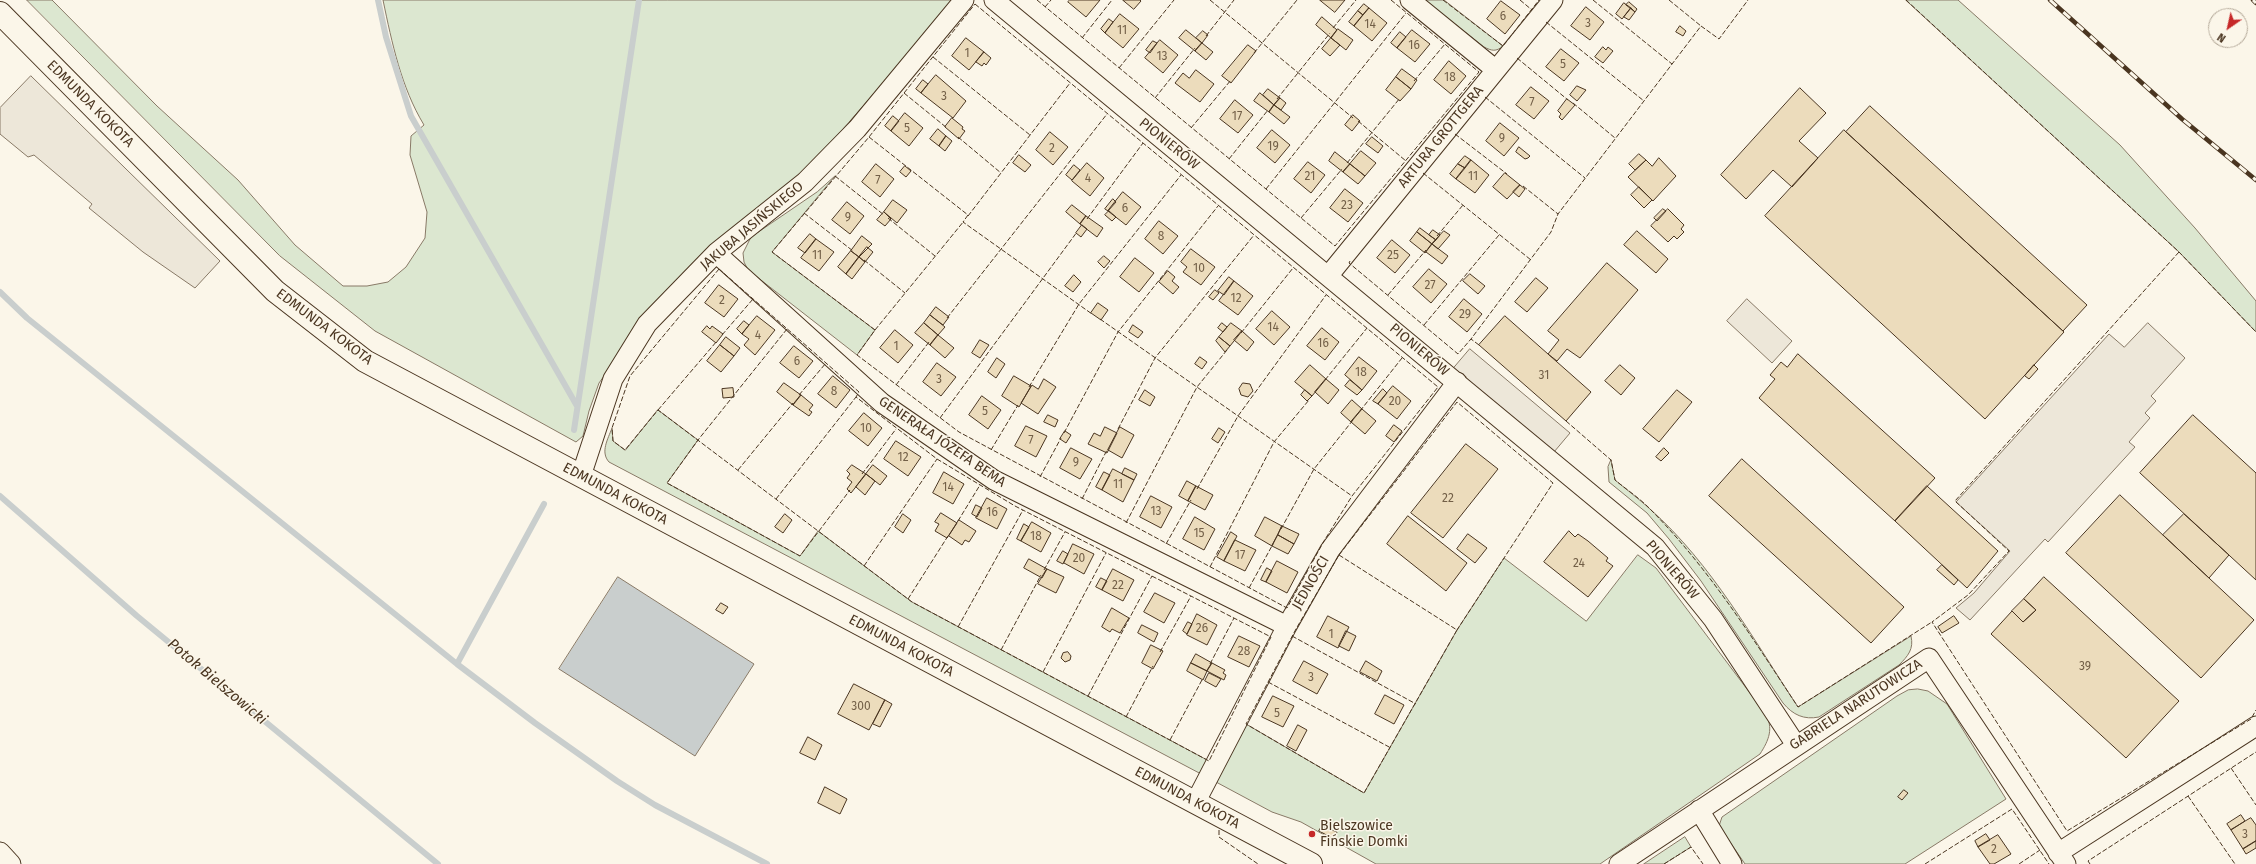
<!DOCTYPE html>
<html>
<head>
<meta charset="utf-8">
<style>
	body { margin:0 }
	#map { position:relative; width:2256px; height:864px; overflow:hidden; background:#fbf6e9; font-family:"Fira Sans",sans-serif }
	canvas { display:block }
	.north { position:absolute; left:2208px; top:8px; width:40px; height:40px; box-sizing:border-box; background:#fbf6e9; border:1px solid #b4a999; border-radius:50%; rotate:214deg; font-size:11px; font-weight:700; line-height:16px; text-align:center; color:#4a3520 }
	.north::after { content:''; display:block; margin:auto; width:14px; height:18px; background:#c62828; clip-path:polygon(50% 0,100% 100%,50% 72%,0 100%) }
</style>
</head>
<body>
<div id="map">
<canvas width="2256" height="864"></canvas>
<div class="north">N</div>
</div>
<script>
const c = document.querySelector('canvas').getContext('2d');
c.lineJoin = 'round';
function fillPath(path, color) { c.fillStyle = color; c.fill(path, 'evenodd'); }
function stroke(path, color, width, dash) { c.strokeStyle = color; c.lineWidth = width; c.lineCap = dash ? 'butt' : 'round'; c.setLineDash(dash || []); c.stroke(path); }
function write(font, color, halo, rows, align = 'center') {
  c.font = font + ' "Fira Sans",sans-serif'; c.lineWidth = 3; c.setLineDash([]); c.textBaseline = 'middle'; c.strokeStyle = halo; c.fillStyle = color; for (const [text, x, y, turn = 0] of rows) {
    c.save(); c.translate(x, y); c.rotate((+turn || 0) * Math.PI / 180); c.textAlign = isNaN(turn) ? turn : align; if (halo) c.strokeText(text, 0, 0); c.fillText(text, 0, 0); c.restore();
  }
}
const green = new Path2D(`
	M27,0H52L157,106L238,180L295,245L343,286H367L388,282L406,267L425,238L427,212L410,155L411,136L424,125C401,87 392,43 383,0H952L944,13L803,175L635,333L599,383L589,411L583,436L576,442L375,331L280,256Z
	M1425,0H1444L1503,46C1496,52 1492,51 1484,47Z
	M1906,0H1958L2120,145L2195,228L2256,301V332L2179,252Z
	M835,176L772,252L875,330L857,355L748,270L744,262L743,253L751,237L817,192Z
	M658,410L698,440L667,483L800,556L818,531L912,602L1209,761L1203,775L609,462C600,452 608,439 612,428L613,441L625,450Z
	M1611,460L1615,480C1627,490 1639,499 1650,509C1712,564 1753,639 1798,707L1911,636C1914,649 1908,656 1899,665L1819,717C1804,720 1793,715 1783,703L1701,581L1669,539L1647,513L1609,482L1608,467Z
	M1638,555L1656,568L1765,713C1774,728 1769,740 1760,754L1600,864H1376L1301,822L1272,812L1216,782L1246,724L1364,793L1457,630L1504,558L1586,621Z
	M1918,689L1928,691L1947,704L2006,799L1905,864H1745L1719,826L1722,817L1897,696L1908,690Z
	M1685,837L1691,847L1664,864H1644Z`);
fillPath(green, '#dce7d0');
stroke(green, '#887966', 1);
const parking = new Path2D(`
	M31,76L220,261L195,288L143,252L89,208L92,204L34,155L28,157L0,134V108Z
	M1747,299L1792,341L1772,363L1727,321Z
	M2148,323L2185,358L2151,396L2156,401L2145,413L2150,418L2129,442L2135,447L2048,542L2045,539L1970,620L1956,608L1974,593L2010,551L1956,502L2109,334L2124,347Z
	M1470,349L1570,433L1554,452L1453,369Z`);
fillPath(parking, '#ede7d9');
stroke(parking, '#887966', 1);
const water = new Path2D(`
	M618,577L754,664L695,756L559,669Z`);
fillPath(water, '#c9cecd');
stroke(water, '#887966', 1);
stroke(new Path2D(`
	M378,0L386,37L411,116L577,406
	M0,292L27,318L457,664L535,723L617,781L655,805L767,864
	M574,430L639,0
	M0,496L137,616L438,864
	M457,664L544,504`), '#c9cecd', 6);
const building = new Path2D(`
	M1070,0H1100L1086,17L1068,2Z
	M1123,0H1140L1141,1L1134,9Z
	M1320,0H1345L1335,12Z
	M1501,1L1520,15L1505,34L1487,19Z
	M1629,2L1637,9L1635,12L1626,5Z
	M1624,3L1631,8L1622,19L1616,14Z
	M1364,4L1369,8L1363,15L1358,11Z
	M1586,7L1604,22L1590,40L1571,26Z
	M1369,8L1387,23L1372,41L1354,26Z
	M1631,8L1635,12L1629,20L1624,17Z
	M1358,11L1363,15L1354,26L1349,22Z
	M1120,14L1139,29L1123,48L1105,33Z
	M1322,17L1337,30L1331,38L1316,25Z
	M1109,19L1113,22L1105,33L1101,29Z
	M1680,26L1686,31L1683,36L1676,32Z
	M1338,29L1353,40L1346,50L1331,38Z
	M1186,30L1202,43L1195,51L1179,38Z
	M1412,30L1430,44L1415,62L1397,48Z
	M1203,31L1208,35L1202,43L1196,38Z
	M1400,32L1406,37L1397,48L1391,43Z
	M966,38L984,52L969,70L952,56Z
	M1331,38L1340,45L1330,56L1322,49Z
	M1160,40L1178,55L1163,73L1145,58Z
	M1153,41L1157,43L1150,53L1146,50Z
	M1202,43L1213,52L1206,60L1195,51Z
	M1248,45L1256,51L1231,83L1222,76Z
	M1603,47L1606,50L1608,47L1613,51L1603,63L1595,57Z
	M1561,49L1579,63L1564,81L1546,67Z
	M984,52L991,58L986,65L984,63L982,66L976,62Z
	M1449,61L1466,76L1451,94L1434,80Z
	M1402,69L1417,80L1411,89L1396,77Z
	M1196,70L1214,84L1200,102L1175,83L1183,73L1189,78Z
	M936,75L966,101L953,118L921,93Z
	M1396,77L1411,89L1400,101L1386,90Z
	M923,80L928,84L921,93L916,89Z
	M1577,86L1586,90L1577,101L1570,95Z
	M1531,87L1549,101L1534,119L1516,105Z
	M1800,88L1826,113L1799,141L1818,158L1792,187L1773,170L1746,199L1721,175Z
	M1268,89L1280,98L1274,105L1263,95Z
	M1260,93L1274,105L1269,112L1254,101Z
	M1280,98L1286,103L1281,110L1274,105Z
	M1567,99L1575,105L1562,120L1559,117L1561,114L1558,111Z
	M1235,100L1253,115L1238,133L1220,119Z
	M1274,105L1290,117L1284,124L1269,112Z
	M1870,106L2087,305L2063,331L1846,132Z
	M905,113L923,128L909,146L891,131Z
	M1353,115L1360,121L1352,131L1345,125Z
	M893,116L899,121L891,131L885,126Z
	M952,118L963,127L962,129L965,131L959,139L945,127Z
	M1500,123L1519,138L1504,156L1486,141Z
	M938,129L946,136L939,146L930,139Z
	M1272,130L1290,145L1275,163L1257,148Z
	M1844,130L2064,332L1985,419L1765,216Z
	M1050,132L1068,147L1053,165L1036,150Z
	M946,136L952,141L945,151L939,146Z
	M1372,137L1383,146L1378,153L1366,144Z
	M1519,147L1530,156L1528,158L1525,159L1516,152Z
	M1361,151L1376,163L1365,176L1350,164Z
	M1335,152L1350,164L1343,172L1329,161Z
	M1639,154L1646,160L1635,170L1629,164Z
	M1019,155L1031,165L1025,172L1013,163Z
	M1465,156L1471,160L1465,168L1458,164Z
	M1659,158L1676,176L1653,201L1628,177L1646,160L1652,166Z
	M1471,160L1489,175L1475,193L1456,179Z
	M1308,162L1325,175L1311,193L1294,179Z
	M1087,163L1104,178L1090,196L1072,181Z
	M876,164L894,179L880,197L862,182Z
	M1350,164L1365,176L1358,184L1343,172Z
	M1458,164L1465,168L1456,179L1450,174Z
	M1074,165L1080,170L1072,180L1066,175Z
	M905,166L911,171L906,177L900,172Z
	M1505,173L1520,185L1507,199L1493,187Z
	M1520,185L1525,189L1519,197L1513,192Z
	M1639,187L1652,200L1644,208L1631,195Z
	M1345,189L1363,203L1348,222L1330,208Z
	M1123,192L1141,207L1126,225L1108,211Z
	M1113,199L1116,202L1108,211L1105,209Z
	M893,200L907,210L897,223L884,212Z
	M847,202L864,216L850,234L832,220Z
	M1072,205L1086,216L1080,224L1066,212Z
	M1663,209L1666,211L1657,221L1654,218Z
	M1668,209L1684,225L1681,229L1684,232L1677,239L1674,236L1668,242L1651,226Z
	M1109,211L1116,217L1112,221L1105,215Z
	M884,212L891,219L885,226L877,220Z
	M1086,216L1103,228L1097,237L1080,224Z
	M1159,221L1178,236L1163,254L1145,239Z
	M1082,225L1087,229L1081,237L1076,233Z
	M1420,228L1436,240L1432,244L1417,232Z
	M1433,230L1440,235L1436,240L1429,235Z
	M1444,231L1450,235L1438,249L1432,244Z
	M1637,231L1668,259L1656,273L1624,245Z
	M1417,232L1432,244L1425,253L1410,241Z
	M810,234L816,239L805,253L798,248Z
	M862,236L872,244L859,257L851,251Z
	M816,239L834,252L819,271L801,258Z
	M1392,240L1410,255L1395,273L1377,258Z
	M1432,244L1448,256L1442,264L1426,252Z
	M867,247L873,252L865,262L859,257Z
	M1191,249L1215,267L1201,285L1183,272L1187,267L1181,262Z
	M851,251L859,257L846,274L838,267Z
	M1104,256L1110,261L1104,268L1098,262Z
	M859,257L865,262L852,279L846,274Z
	M1135,258L1154,273L1139,292L1120,277Z
	M1607,263L1638,290L1580,358L1567,349L1557,361L1548,354L1559,340L1548,331Z
	M1429,269L1447,284L1431,303L1413,287Z
	M1168,271L1175,277L1172,281L1179,287L1173,294L1159,282Z
	M1470,274L1485,286L1478,294L1463,281Z
	M1074,275L1081,282L1073,292L1065,286Z
	M1229,277L1234,281L1224,295L1218,291Z
	M1536,278L1548,288L1527,312L1515,302Z
	M1234,281L1253,296L1238,315L1219,301Z
	M719,285L738,299L724,317L705,303Z
	M1215,290L1219,293L1213,300L1209,297Z
	M1464,299L1482,314L1467,332L1449,317Z
	M1098,303L1108,310L1101,320L1091,313Z
	M936,307L949,317L943,325L930,315Z
	M1272,311L1290,327L1274,345L1256,329Z
	M930,315L945,327L938,335L924,323Z
	M757,316L775,330L755,355L744,345L749,339L742,334Z
	M1505,316L1591,392L1566,421L1479,345Z
	M744,321L749,325L742,334L737,329Z
	M924,323L938,335L930,345L915,333Z
	M1222,323L1227,327L1223,332L1218,328Z
	M1231,323L1242,331L1230,346L1219,337Z
	M1133,325L1143,332L1138,338L1129,332Z
	M707,326L710,329L712,326L723,334L716,343L702,332Z
	M1322,328L1339,342L1325,360L1307,346Z
	M895,330L913,345L898,363L880,348Z
	M1242,331L1254,342L1247,351L1234,340Z
	M938,335L954,348L945,358L930,345Z
	M726,337L740,348L734,356L720,345Z
	M1219,337L1230,346L1225,352L1216,341Z
	M980,340L989,345L980,358L972,353Z
	M720,345L734,356L721,372L707,361Z
	M794,346L813,361L799,378L780,363Z
	M1798,354L1935,478L1895,521L1759,398L1775,379L1770,375L1781,362L1787,367Z
	M1200,357L1207,362L1202,369L1195,364Z
	M1359,357L1377,371L1362,390L1345,375Z
	M997,358L1005,364L996,378L988,372Z
	M937,363L956,377L941,396L923,382Z
	M1310,365L1326,379L1312,396L1295,382Z
	M1620,365L1635,378L1621,395L1605,381Z
	M2034,365L2038,369L2029,379L2025,376Z
	M833,376L850,390L836,408L818,394Z
	M1014,376L1031,386L1019,407L1002,396Z
	M1044,379L1056,387L1038,414L1021,403L1032,385L1038,389Z
	M1326,379L1339,390L1328,404L1315,392Z
	M1350,380L1362,390L1357,395L1345,386Z
	M784,383L801,395L793,405L777,392Z
	M1243,383L1250,384L1253,391L1248,397L1241,395L1239,389Z
	M1393,386L1411,401L1397,419L1378,404Z
	M733,388L734,397L723,398L722,389Z
	M1383,389L1387,393L1378,404L1373,401Z
	M1145,390L1155,397L1150,406L1139,400Z
	M1305,390L1312,396L1307,401L1301,395Z
	M1677,390L1692,402L1659,442L1643,429Z
	M801,395L813,405L809,410L812,412L809,416L793,405Z
	M982,396L1001,410L988,429L969,415Z
	M1352,400L1362,409L1351,422L1341,413Z
	M1362,409L1376,421L1365,434L1351,422Z
	M864,413L882,428L868,446L849,431Z
	M1048,415L1058,420L1055,427L1044,422Z
	M2193,415L2256,473V580L2140,473Z
	M1394,425L1402,431L1394,442L1386,436Z
	M1026,426L1047,436L1036,457L1015,446Z
	M1105,427L1117,433L1107,453L1088,444L1094,433L1100,436Z
	M1120,427L1134,435L1122,458L1108,450Z
	M1219,428L1225,432L1218,443L1212,439Z
	M1065,431L1071,435L1066,443L1060,439Z
	M896,441L921,457L908,476L884,459Z
	M1466,444L1498,469L1443,538L1411,513Z
	M1071,448L1092,459L1080,479L1060,468Z
	M1664,448L1669,453L1661,461L1656,457Z
	M1742,459L1904,607L1871,643L1709,496Z
	M852,465L866,474L851,493L847,489L852,482L847,478L850,474L847,471Z
	M873,465L887,476L880,485L866,474Z
	M1125,468L1137,474L1134,480L1122,474Z
	M1113,469L1134,480L1123,502L1102,490Z
	M944,472L964,484L953,504L933,493Z
	M1104,472L1110,475L1102,490L1096,487Z
	M866,474L875,481L865,495L856,487Z
	M1187,481L1196,486L1188,501L1179,496Z
	M1196,486L1213,495L1205,510L1188,501Z
	M1927,486L1998,551L1967,588L1895,521Z
	M2120,495L2254,620L2201,678L2066,553Z
	M1151,496L1172,507L1161,528L1140,517Z
	M987,498L1007,509L997,529L976,518Z
	M976,505L982,508L977,517L972,514Z
	M941,513L957,523L947,538L935,531L939,524L935,522Z
	M785,514L792,520L783,533L775,527Z
	M903,514L911,520L903,533L895,527Z
	M2184,514L2229,555L2209,578L2163,535Z
	M1408,516L1467,563L1446,591L1387,544Z
	M1195,517L1215,529L1204,550L1183,539Z
	M1265,517L1282,526L1272,546L1255,536Z
	M959,520L976,531L969,542L965,540L962,545L949,536Z
	M1032,522L1051,533L1041,552L1021,541Z
	M1024,524L1029,527L1021,541L1017,539Z
	M1282,526L1299,534L1294,544L1278,535Z
	M1569,531L1575,537L1578,534L1588,541L1608,558L1606,561L1613,566L1588,597L1544,562Z
	M1231,532L1237,536L1224,561L1217,557Z
	M1468,534L1487,548L1475,563L1457,549Z
	M1278,535L1294,544L1288,554L1272,546Z
	M1235,540L1256,550L1245,571L1224,561Z
	M1073,544L1094,554L1084,574L1064,563Z
	M1063,551L1068,554L1063,564L1057,561Z
	M1029,559L1047,569L1042,578L1024,568Z
	M1277,561L1298,572L1287,593L1266,582Z
	M1942,565L1958,580L1954,585L1937,570Z
	M1267,568L1272,571L1266,582L1261,580Z
	M1047,569L1064,577L1056,593L1038,584Z
	M1113,569L1134,580L1123,601L1102,590Z
	M2044,577L2179,701L2126,758L1991,634L2012,611L2023,622L2036,610L2024,599Z
	M1101,578L1107,581L1102,590L1096,587Z
	M1155,593L1175,603L1164,623L1144,612Z
	M2024,599L2036,610L2023,622L2012,611Z
	M721,603L728,607L723,614L716,610Z
	M1112,608L1129,618L1120,633L1112,629L1110,632L1102,627Z
	M1197,614L1217,625L1207,645L1187,635Z
	M1328,616L1349,627L1338,648L1317,637Z
	M1954,616L1959,623L1942,633L1938,627Z
	M1188,622L1192,624L1187,634L1183,631Z
	M1142,625L1158,633L1154,642L1138,633Z
	M1346,631L1356,636L1349,651L1339,646Z
	M1239,636L1260,646L1249,667L1228,657Z
	M1151,645L1163,651L1153,669L1142,663Z
	M1068,652L1071,656L1070,660L1065,662L1061,658L1063,653Z
	M1196,654L1212,663L1207,671L1191,663Z
	M1304,661L1328,674L1317,694L1293,681Z
	M1366,661L1382,671L1377,681L1360,672Z
	M1191,663L1207,671L1203,680L1187,671Z
	M1212,663L1225,670L1223,673L1226,675L1224,680L1207,671Z
	M1209,673L1221,679L1216,687L1205,681Z
	M854,684L885,700L869,730L838,714Z
	M1385,695L1404,705L1394,724L1375,714Z
	M1273,696L1294,706L1283,727L1262,717Z
	M885,700L892,704L880,727L873,724Z
	M1298,725L1307,730L1296,751L1287,746Z
	M808,737L822,745L815,760L800,753Z
	M825,787L847,799L840,814L818,803Z
	M1904,790L1908,793L1902,800L1898,797Z
	M2241,815L2245,821L2231,830L2227,824Z
	M2251,818L2256,825V841L2243,849L2231,830Z
	M1322,826L1337,832L1334,839L1319,831Z
	M1986,834L1990,840L1978,847L1975,841Z
	M1998,835L2011,854L1994,864H1990L1978,847Z
	M2256,841V848L2246,854L2243,849Z`);
fillPath(building, '#ecdcbc');
stroke(building, '#4a3520', 1);
const minor = new Path2D(`
	M994,0L1655,547L1713,619L1796,745
	M1410,0L1496,70
	M716,253L882,403L994,480L1287,626
	M1329,275L1553,0
	M581,476L613,379L647,324L716,253L805,182L857,129L964,0
	M1195,803L1287,626L1330,550L1457,382
	M1699,810L1732,864
	M0,852L11,864
	M2058,853L2256,726
	M1619,864L1929,658L2066,864`);
const tertiary = new Path2D(`
	M0,13L275,291L365,361L1311,864`);
stroke(minor, '#4a3520', 21);
stroke(tertiary, '#4a3520', 24);
stroke(minor, '#fbf6e9', 19);
stroke(tertiary, '#fbf6e9', 22);
const rail = new Path2D(`
	M2050,0L2182,119L2256,180
	M2253,0L2256,3`);
stroke(rail, '#4a3520', 4.5);
stroke(rail, '#fbf6e9', 3, [9]);
stroke(new Path2D(`
	M1037,0L1335,246L1479,72L1391,0
	M1210,0L1353,118
	M1443,0L1503,46L1539,0
	M1520,0L1532,10
	M1593,0L1672,64
	M1669,0L1701,26
	M1906,0L2179,252L2256,332
	M975,4L1438,387L1352,496L1324,541L1287,608L959,432L857,355L875,330L772,252L869,137Z
	M1045,7L1051,0
	M1546,22L1644,101
	M1333,28L1356,0
	M1206,36L1234,0
	M1082,38L1112,0
	M1254,53L1297,0
	M933,57L1030,135
	M1517,58L1568,100
	M1119,68L1174,0
	M1414,81L1445,44
	M904,93L947,128
	M1485,97L1585,178
	M1155,98L1195,48
	M1277,99L1330,33
	M1573,103L1615,138
	M1358,121L1406,161
	M1191,128L1231,80
	M1455,134L1507,174
	M869,137L968,215L963,222L1092,314
	M958,137L1001,173
	M1229,159L1268,110
	M1347,163L1400,98
	M1423,173L1531,260
	M835,176L884,215
	M1523,186L1558,214
	M1266,189L1406,13
	M804,213L853,251
	M968,216L1070,83
	M888,218L935,256
	M1301,218L1342,169
	M1087,219L1143,143
	M1437,236L1463,205
	M2179,252L1955,501L2009,551L1968,595L1932,622L2067,831L2251,719L2256,710
	M864,260L905,293
	M1350,261L1349,263L1458,354L1471,339
	M719,269L859,392L856,397L937,459L1015,506L1271,637L1209,761L912,602L658,410L625,450L613,441L612,428L630,376Z
	M1388,295L1426,250
	M947,318L1107,114
	M1100,319L1352,496
	M1424,325L1499,235
	M787,329L698,440L667,483L800,556L850,490
	M875,330L964,221
	M1241,333L1293,268
	M722,335L753,299
	M1479,345L1471,339L1551,232L1558,214L1701,26L1719,39L1748,0
	M1325,380L1367,328
	M896,385L929,342
	M1029,387L1079,304L1181,175
	M799,395L826,363
	M658,410L717,341
	M1360,411L1402,358
	M940,418L1077,232
	M1566,421L1611,460L1615,480C1627,490 1641,499 1652,511C1710,570 1753,639 1798,707L1932,622
	M1118,429L1155,358L1254,235
	M1064,433L1118,332L1218,206
	M991,450L1018,405
	M738,470L793,403
	M862,474L896,429
	M1040,477L1061,438
	M1197,489L1238,416L1326,295
	M776,499L856,397
	M1082,499L1107,450
	M958,521L980,485
	M1126,523L1197,387L1227,350
	M1281,529L1314,469L1353,420
	M1166,544L1191,500
	M1339,555L1457,630L1364,793L1246,724L1296,629Z
	M1339,555L1457,402L1553,483L1457,630
	M864,566L937,459
	M1210,567L1274,442L1309,400
	M1044,570L1065,532
	M1249,588L1273,544
	M908,599L948,536
	M958,627L1023,510
	M1292,636L1416,704
	M1001,650L1041,575
	M1160,652L1191,596
	M1210,664L1234,618
	M1043,672L1106,553
	M1268,682L1391,748
	M1088,696L1152,576
	M1126,717L1153,666
	M1170,740L1203,678
	M2231,768L2256,805
	M2188,796L2235,864
	M1219,830V837L1258,864
	M1664,864L1691,847L1703,864
	M1925,864L2012,809L2049,864
	M2019,864L2040,850
	M2090,864L2088,861L2256,752`), '#4a3520', 1, [5, 2]);
for (const [x, y, r, color] of [
	[1312,834,4,"#c62828"]
]) { const dot = new Path2D(); dot.arc(x, y, r, 0, 2 * Math.PI); c.fillStyle = color; c.fill(dot); stroke(dot, '#fbf6e9', 1.5); }
write('12px', '#725f47', null, [
	["6",1503,17],
	["3",1588,24],
	["14",1370,25],
	["11",1122,31],
	["16",1414,46],
	["1",967,54],
	["13",1162,57],
	["5",1563,65],
	["18",1450,78],
	["3",944,97],
	["7",1532,103],
	["17",1237,117],
	["5",907,129],
	["9",1502,139],
	["19",1273,147],
	["2",1052,149],
	["21",1310,177],
	["11",1473,177],
	["4",1088,179],
	["7",878,181],
	["23",1347,206],
	["6",1125,209],
	["9",848,218],
	["8",1161,237],
	["11",817,256],
	["25",1393,256],
	["10",1199,269],
	["27",1430,286],
	["12",1236,299],
	["2",722,301],
	["29",1465,315],
	["14",1273,328],
	["4",758,336],
	["16",1323,344],
	["1",896,347],
	["6",797,362],
	["18",1361,373],
	["31",1544,376],
	["3",939,380],
	["8",834,392],
	["20",1395,402],
	["5",985,412],
	["10",866,429],
	["7",1031,441],
	["12",903,458],
	["9",1076,463],
	["11",1118,485],
	["14",948,488],
	["22",1448,499],
	["13",1156,512],
	["16",992,513],
	["15",1199,534],
	["18",1036,537],
	["17",1240,556],
	["20",1079,559],
	["24",1579,564],
	["22",1118,586],
	["26",1202,629],
	["1",1331,635],
	["28",1244,652],
	["39",2085,667],
	["3",1311,678],
	["300",861,707],
	["5",1277,714],
	["3",2245,835],
	["2",1994,850]
]);
write('14px', '#4a3520', '#fbf6e9', [
	["EDMUNDA KOKOTA",90,104,45],
	["ARTURA GROTTGERA",1441,137,-51],
	["PIONIERÓW",1169,144,39],
	["JAKUBA JASIŃSKIEGO",752,226,-40],
	["EDMUNDA KOKOTA",324,327,37],
	["PIONIERÓW",1419,350,40],
	["GENERAŁA JÓZEFA BEMA",942,442,34],
	["EDMUNDA KOKOTA",615,494,28],
	["PIONIERÓW",1672,570,49],
	["JEDNOŚCI",1311,583,-60],
	["EDMUNDA KOKOTA",901,646,28],
	["GABRIELA NARUTOWICZA",1856,705,-33],
	["EDMUNDA KOKOTA",1187,798,28]
]);
write('14px', '#4a3520', '#fbf6e9', [
	["Bielszowice",1320,826],
	["Fińskie Domki",1320,842]
], 'left');
write('italic 15px', '#4a3520', '#fbf6e9', [
	["Potok Bielszowicki",217,682,40]
]);
</script>
</body>
</html>
